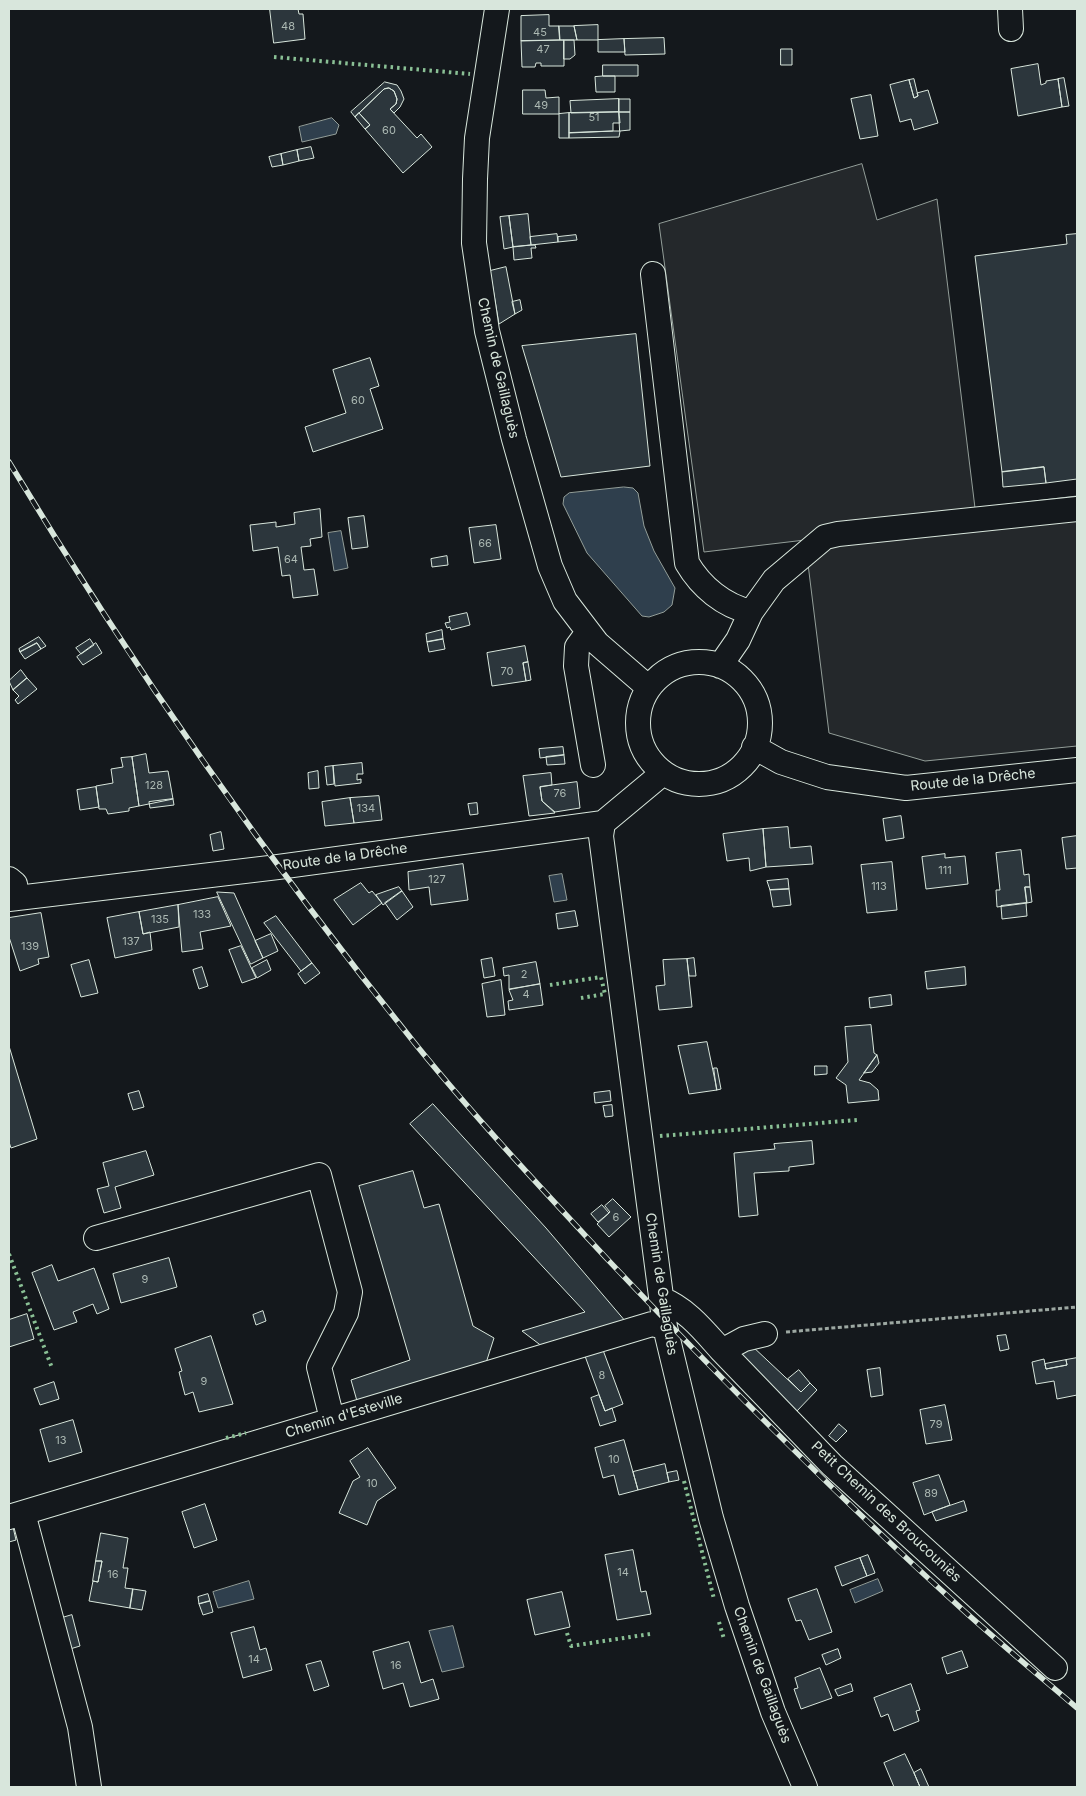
<!DOCTYPE html>
<html>
<head>
<meta charset="utf-8">
<style>
	body { margin:0 }
	#map { position:relative; width:1086px; height:1796px; overflow:hidden; background:#14181c; font-family:Inter,sans-serif }
	canvas { display:block }
	.frame { position:absolute; inset:0; border:10px solid #d8e6dc; pointer-events:none }
</style>
</head>
<body>
<div id="map">
<canvas width="1086" height="1796"></canvas>
<div class="frame"></div>
</div>
<script>
const c = document.querySelector('canvas').getContext('2d');
c.lineJoin = 'round';
function fillPath(path, color) { c.fillStyle = color; c.fill(path, 'evenodd'); }
function stroke(path, color, width, dash) { c.strokeStyle = color; c.lineWidth = width; c.lineCap = dash ? 'butt' : 'round'; c.setLineDash(dash || []); c.stroke(path); }
function write(font, color, halo, rows, align = 'center') {
  c.font = font + ' Inter,sans-serif'; c.lineWidth = 4; c.setLineDash([]); c.textBaseline = 'middle'; c.strokeStyle = halo; c.fillStyle = color; for (const [text, x, y, turn = 0] of rows) {
    c.save(); c.translate(x, y); c.rotate((+turn || 0) * Math.PI / 180); c.textAlign = isNaN(turn) ? turn : align; if (halo) c.strokeText(text, 0, 0); c.fillText(text, 0, 0); c.restore();
  }
}
const parking = new Path2D(`
	M862,164L877,220L937,199L975,508L1077,496V746L925,761L829,733L805,540L704,552L659,224Z`);
fillPath(parking, '#24282b');
stroke(parking, '#939e99', 1);
const water = new Path2D(`
	M332,118L339,125L336,134L302,142L299,127Z
	M624,487L633,488L638,493L644,526L654,551L675,588L672,605L664,612L649,617L642,616L587,553L563,504L564,497L569,493Z
	M341,531L348,568L334,571L328,533Z
	M562,874L567,900L554,902L549,876Z
	M878,1579L883,1591L855,1603L850,1590Z
	M249,1581L254,1599L218,1608L213,1592Z
	M453,1626L464,1667L442,1672L429,1631Z`);
fillPath(water, '#2f3f4d');
stroke(water, '#939e99', 1);
const building = new Path2D(`
	M270,9H298L299,14H303L305,39L274,43Z
	M549,15V26H559L560,40L521,41V16Z
	M598,25V40H577L574,26Z
	M559,26H574L577,40H560Z
	M664,38L665,54L625,55L624,39Z
	M624,39L625,52H598V40Z
	M560,40H564V66H541V63H536L535,67H522L521,41Z
	M564,40H574L575,55L570,59H564Z
	M781,49H792V65H781Z
	M1038,64L1041,85L1046,83V81L1058,79L1062,107L1018,116L1011,69Z
	M603,65H638V76H603Z
	M603,76H615V92H596L595,77Z
	M1064,78L1069,106L1062,107L1058,79Z
	M914,79L918,96L914,98L909,80Z
	M909,80L914,98L918,96L917,93L928,90L938,123L914,130L911,119L900,122L890,85Z
	M385,82L397,85L401,91L404,99L400,107L394,113L390,109L396,104L397,99L394,91L389,88L384,89L355,117L351,112Z
	M389,88L394,91L397,99L396,104L390,109L417,138L421,134L432,147L403,173L365,129L370,125L359,113L384,89Z
	M523,90H545L546,98L559,97V114H523Z
	M871,95L878,136L860,139L851,99Z
	M619,99H630V112H619Z
	M619,99V112L571,113L570,101Z
	M619,112H630V130L620,131Z
	M619,112L620,123H613V131L569,133V113Z
	M359,113L370,125L365,129L355,117Z
	M569,113V138H559V114Z
	M613,131H620L619,137L569,138V133Z
	M311,147L314,158L299,161L297,150Z
	M297,150L299,161L283,165L281,154Z
	M281,154L283,165L272,167L269,157Z
	M528,214L531,245L513,247L509,216Z
	M509,216L513,247L504,249L500,217Z
	M557,234L558,242L531,245L530,237Z
	M1077,234V479L1046,483L1044,467L1002,472L975,256L1067,244L1066,235Z
	M576,235L577,240L558,242V237Z
	M531,245H535L536,248H531L532,258L514,260L513,247Z
	M506,267L515,314L499,324L490,271Z
	M520,300L522,310L515,314L512,302Z
	M636,334L650,466L561,477L522,346Z
	M370,358L379,386L370,389L383,429L313,452L305,427L346,413L333,370Z
	M1044,467L1046,483L1003,487L1002,472Z
	M320,509L322,537L310,539L311,546L301,547L304,570L314,569L318,595L293,598L290,575L282,576L278,547L253,551L250,525L276,522V527L295,524L294,513Z
	M364,516L368,547L352,549L348,518Z
	M496,525L501,559L474,563L469,528Z
	M447,556L448,565L432,567L431,559Z
	M467,613L470,625L451,630L450,627L447,628L445,623L450,622L449,617Z
	M442,630L443,639L427,642L426,634Z
	M39,637L46,646L41,649L37,643L20,652L19,649Z
	M90,639L94,645L81,654L76,648Z
	M443,639L445,649L429,652L427,642Z
	M37,643L41,649L25,659L20,652Z
	M96,643L102,653L83,665L77,657Z
	M525,646L528,662L523,663L526,681L492,686L487,653Z
	M528,662L531,680L526,681L523,663Z
	M21,670L27,678L13,690L9,681Z
	M27,678L37,689L18,704L15,700L19,696L13,690Z
	M563,747L564,755L540,758L539,749Z
	M146,754L149,773L168,771L173,799L139,806L132,757Z
	M564,755L565,764L547,765L546,757Z
	M132,757L139,806L129,808V811L108,814L106,809H99L96,786L113,783L111,769L123,767L121,758Z
	M362,763L363,774H357V780L361,779V783L335,786L333,766Z
	M333,766L334,784L327,785L325,767Z
	M318,771L319,788L309,789L308,773Z
	M551,773L552,785L540,787L542,801L555,813L529,816L523,776Z
	M577,782L580,808L555,812L542,801L540,787Z
	M96,787L99,807L80,810L77,790Z
	M379,796L382,820L354,823L350,798Z
	M350,798L354,823L325,826L322,802Z
	M173,799L174,805L150,808L149,802Z
	M477,803L478,814L470,815L468,804Z
	M901,816L904,838L886,841L883,819Z
	M788,827L790,848L811,846L813,864L766,867L763,829Z
	M763,829L766,867L750,871L749,858L727,861L723,834Z
	M221,832L224,849L213,851L210,835Z
	M1077,836V868L1066,869L1062,838Z
	M1021,850L1024,875L1029,874L1030,887H1025L1027,903L997,907L996,890H1000L996,853Z
	M945,854V858L965,856L968,884L926,889L922,857Z
	M892,862L897,910L867,913L861,865Z
	M463,864L468,900L431,905L429,887L409,890L408,872Z
	M788,879L789,889L770,890L767,881Z
	M361,883L369,893L372,891L382,903L353,925L334,900Z
	M399,887L402,891L383,905L376,895Z
	M1025,887H1030L1032,902L1027,903Z
	M789,889L791,905L773,907L770,890Z
	M402,891L413,907L397,920L385,903Z
	M217,892L234,893L263,958L251,964Z
	M218,897L231,926L200,932L203,949L182,952L178,905Z
	M1026,903L1027,916L1002,919L1001,906Z
	M178,905L179,927L143,934L139,912Z
	M575,911L578,926L558,929L556,914Z
	M139,912L143,934L150,932L152,950L115,958L107,918Z
	M41,913L49,957L38,959L39,964L20,971L9,937V918Z
	M276,916L312,963L301,971L264,923Z
	M271,934L278,951L263,958L255,941Z
	M241,946L256,978L242,983L229,950Z
	M492,958L495,976L484,978L481,960Z
	M694,958L696,976H689L687,959Z
	M687,959L692,1007L659,1010L656,986L665,985L663,960Z
	M89,960L98,993L81,997L71,965Z
	M267,960L271,970L257,978L252,968Z
	M536,962L540,984L509,989V975L504,976L503,968Z
	M312,963L320,973L305,984L298,974Z
	M202,967L208,986L199,989L193,970Z
	M965,967L966,985L927,989L925,972Z
	M501,980L505,1015L487,1017L482,984Z
	M540,984L543,1005L509,1010L508,1001L513,1000L509,990Z
	M891,995L892,1005L870,1008L869,998Z
	M871,1025L874,1053L877,1055L859,1080L870,1083L878,1090L879,1100L848,1103L846,1085L836,1078L848,1062L845,1027Z
	M707,1042L717,1090L689,1094L678,1046Z
	M9,1046L37,1139L11,1148L9,1142Z
	M877,1055L879,1063L872,1072L864,1073Z
	M815,1066H827V1074L815,1075Z
	M714,1068H717L721,1089L717,1090Z
	M139,1091L144,1107L133,1110L128,1094Z
	M610,1091L611,1101L595,1103L594,1093Z
	M433,1104L546,1228L626,1322L543,1347L522,1331L585,1312L410,1124Z
	M612,1105L613,1116L605,1117L603,1106Z
	M812,1141L814,1164L789,1167V1171L754,1173L758,1215L739,1217L734,1153L775,1149L774,1144Z
	M146,1151L154,1175L115,1187L121,1208L104,1213L97,1189L109,1186L103,1163Z
	M413,1171L424,1208L439,1204L473,1326L494,1338L486,1363L357,1401L351,1380L410,1360L359,1186Z
	M613,1199L631,1217L609,1237L597,1224L610,1212L605,1206Z
	M602,1205L609,1213L598,1222L591,1214Z
	M169,1258L177,1287L121,1303L113,1274Z
	M52,1265L58,1281L94,1268L109,1309L97,1314L93,1304L73,1312L77,1322L54,1330L32,1273Z
	M263,1311L266,1321L256,1325L253,1315Z
	M27,1314L34,1339L9,1347V1320Z
	M1006,1335L1009,1349L1000,1351L997,1336Z
	M211,1336L233,1404L199,1412L193,1392L185,1395L179,1372L182,1371L175,1349Z
	M751,1345L801,1392L810,1383L817,1390L796,1412L739,1357Z
	M603,1350L623,1404L605,1411L585,1356Z
	M1077,1358V1395L1057,1399L1054,1381L1036,1384L1032,1362L1044,1359L1046,1369L1067,1365L1066,1360Z
	M1066,1360L1067,1365L1046,1369L1045,1364Z
	M880,1368L883,1395L871,1397L867,1370Z
	M799,1370L810,1383L801,1392L788,1379Z
	M54,1382L59,1399L40,1405L34,1389Z
	M599,1395L605,1411L612,1408L616,1421L600,1426L591,1398Z
	M945,1405L952,1440L926,1444L920,1410Z
	M73,1420L82,1452L49,1462L40,1430Z
	M839,1424L847,1431L836,1442L829,1436Z
	M624,1440L638,1490L619,1495L614,1475L603,1478L595,1448Z
	M368,1448L396,1488L377,1501L367,1525L339,1513L353,1481L360,1477L350,1461Z
	M665,1464L669,1482L638,1490L633,1472Z
	M677,1471L679,1480L669,1482L667,1473Z
	M939,1475L950,1505L924,1515L913,1483Z
	M964,1501L967,1511L936,1521L932,1512Z
	M205,1504L217,1540L194,1548L182,1512Z
	M13,1527L16,1540L9,1542V1528Z
	M101,1533L128,1538L123,1568H128L125,1588L133,1589L130,1608L89,1601L93,1581L98,1582L102,1561H96Z
	M633,1550L641,1592L646,1591L651,1614L617,1620L605,1555Z
	M868,1555L875,1573L867,1576L860,1558Z
	M860,1558L867,1576L842,1586L835,1567Z
	M96,1561H102L98,1582L93,1581Z
	M133,1589L146,1591L142,1610L130,1608Z
	M817,1589L832,1632L809,1640L801,1620L796,1621L788,1599Z
	M562,1592L570,1627L535,1635L527,1600Z
	M208,1594L210,1601L199,1604L198,1597Z
	M210,1601L213,1612L203,1615L199,1604Z
	M72,1615L80,1646L70,1649L62,1618Z
	M254,1627L260,1650L266,1648L272,1670L243,1678L231,1633Z
	M409,1642L421,1683L433,1679L439,1699L410,1707L403,1683L383,1689L373,1652Z
	M838,1649L841,1658L826,1665L822,1655Z
	M962,1651L968,1667L947,1674L942,1658Z
	M321,1661L329,1686L314,1691L306,1665Z
	M820,1668L832,1698L801,1709L794,1689L798,1688L795,1678Z
	M851,1684L853,1691L838,1696L835,1690Z
	M911,1684L920,1710L916,1711L919,1721L894,1731L888,1714L881,1717L874,1698Z
	M905,1754L914,1773L920,1787H894L884,1763Z
	M921,1769L929,1787H920L914,1773Z`);
fillPath(building, '#2c363c');
stroke(building, '#d8e6dc', 1);
const minor = new Path2D(`
	M497,9L477,138L475,179L474,243L487,331L514,439L550,566L565,601L597,643L649,688
	M1010,9L1011,29
	M653,274L687,563C701,587 724,606 751,612
	M588,632L577,647L576,666L593,765
	M638 723a61 61 0 1 1 122 0a61 61 0 1 1-122 0Z
	M720,666L738,640L751,612L774,580L825,537L838,534L1077,509
	M754,747L781,762L827,777L906,788L1077,770
	M603,823L601,836L665,1327L711,1518L737,1606L773,1712L805,1787
	M9,879L15,884L17,898
	M9,899L278,867L603,823L663,773
	M96,1238L319,1175L350,1292L346,1313L319,1367L332,1419
	M661,1299C687,1309 704,1331 722,1351L744,1339L765,1334
	M722,1351L832,1465L1055,1668
	M23,1513L80,1727L89,1787
	M9,1517L652,1324L665,1327`);
stroke(minor, '#d8e6dc', 26);
stroke(new Path2D(`
	M786,1332L1077,1307`), '#9da8a2', 3, [4, 2.5]);
stroke(minor, '#14181c', 24);
const rail = new Path2D(`
	M9,462C132,666 268,861 417,1046C478,1121 544,1191 610,1262C720,1378 833,1492 952,1600C992,1637 1035,1672 1077,1708`);
stroke(rail, '#d8e6dc', 5.5);
stroke(rail, '#14181c', 4, [11]);
stroke(new Path2D(`
	M274,57L470,74
	M550,985L601,977L605,994L581,998
	M660,1136L857,1120
	M9,1254L52,1368
	M226,1438L246,1433
	M684,1481L714,1599
	M719,1622L724,1639
	M567,1633L571,1646L650,1634`), '#8ac095', 4, [2.5, 4]);
write('11px', '#adbab4', null, [
	["48",288,27],
	["45",540,33],
	["47",543,50],
	["49",541,106],
	["51",594,118],
	["60",389,131],
	["60",358,401],
	["66",485,544],
	["64",291,560],
	["70",507,672],
	["128",154,786],
	["76",560,794],
	["134",366,809],
	["111",945,871],
	["127",437,880],
	["113",879,887],
	["133",202,915],
	["135",160,920],
	["137",131,942],
	["139",30,947],
	["2",524,975],
	["4",526,995],
	["6",616,1218],
	["9",145,1280],
	["8",602,1376],
	["9",204,1382],
	["79",936,1425],
	["13",61,1441],
	["10",614,1460],
	["10",372,1484],
	["89",931,1494],
	["14",623,1573],
	["16",113,1575],
	["14",254,1660],
	["16",396,1666]
]);
write('14px', '#d8e6dc', '#14181c', [
	["Chemin de Gaillaguès",498,368,77],
	["Route de la Drêche",973,780,-6],
	["Route de la Drêche",345,857,-8],
	["Chemin de Gaillaguès",661,1284,81],
	["Chemin d'Esteville",344,1416,-17],
	["Petit Chemin des Broucouniès",886,1512,43],
	["Chemin de Gaillaguès",762,1675,70]
]);
</script>
</body>
</html>
